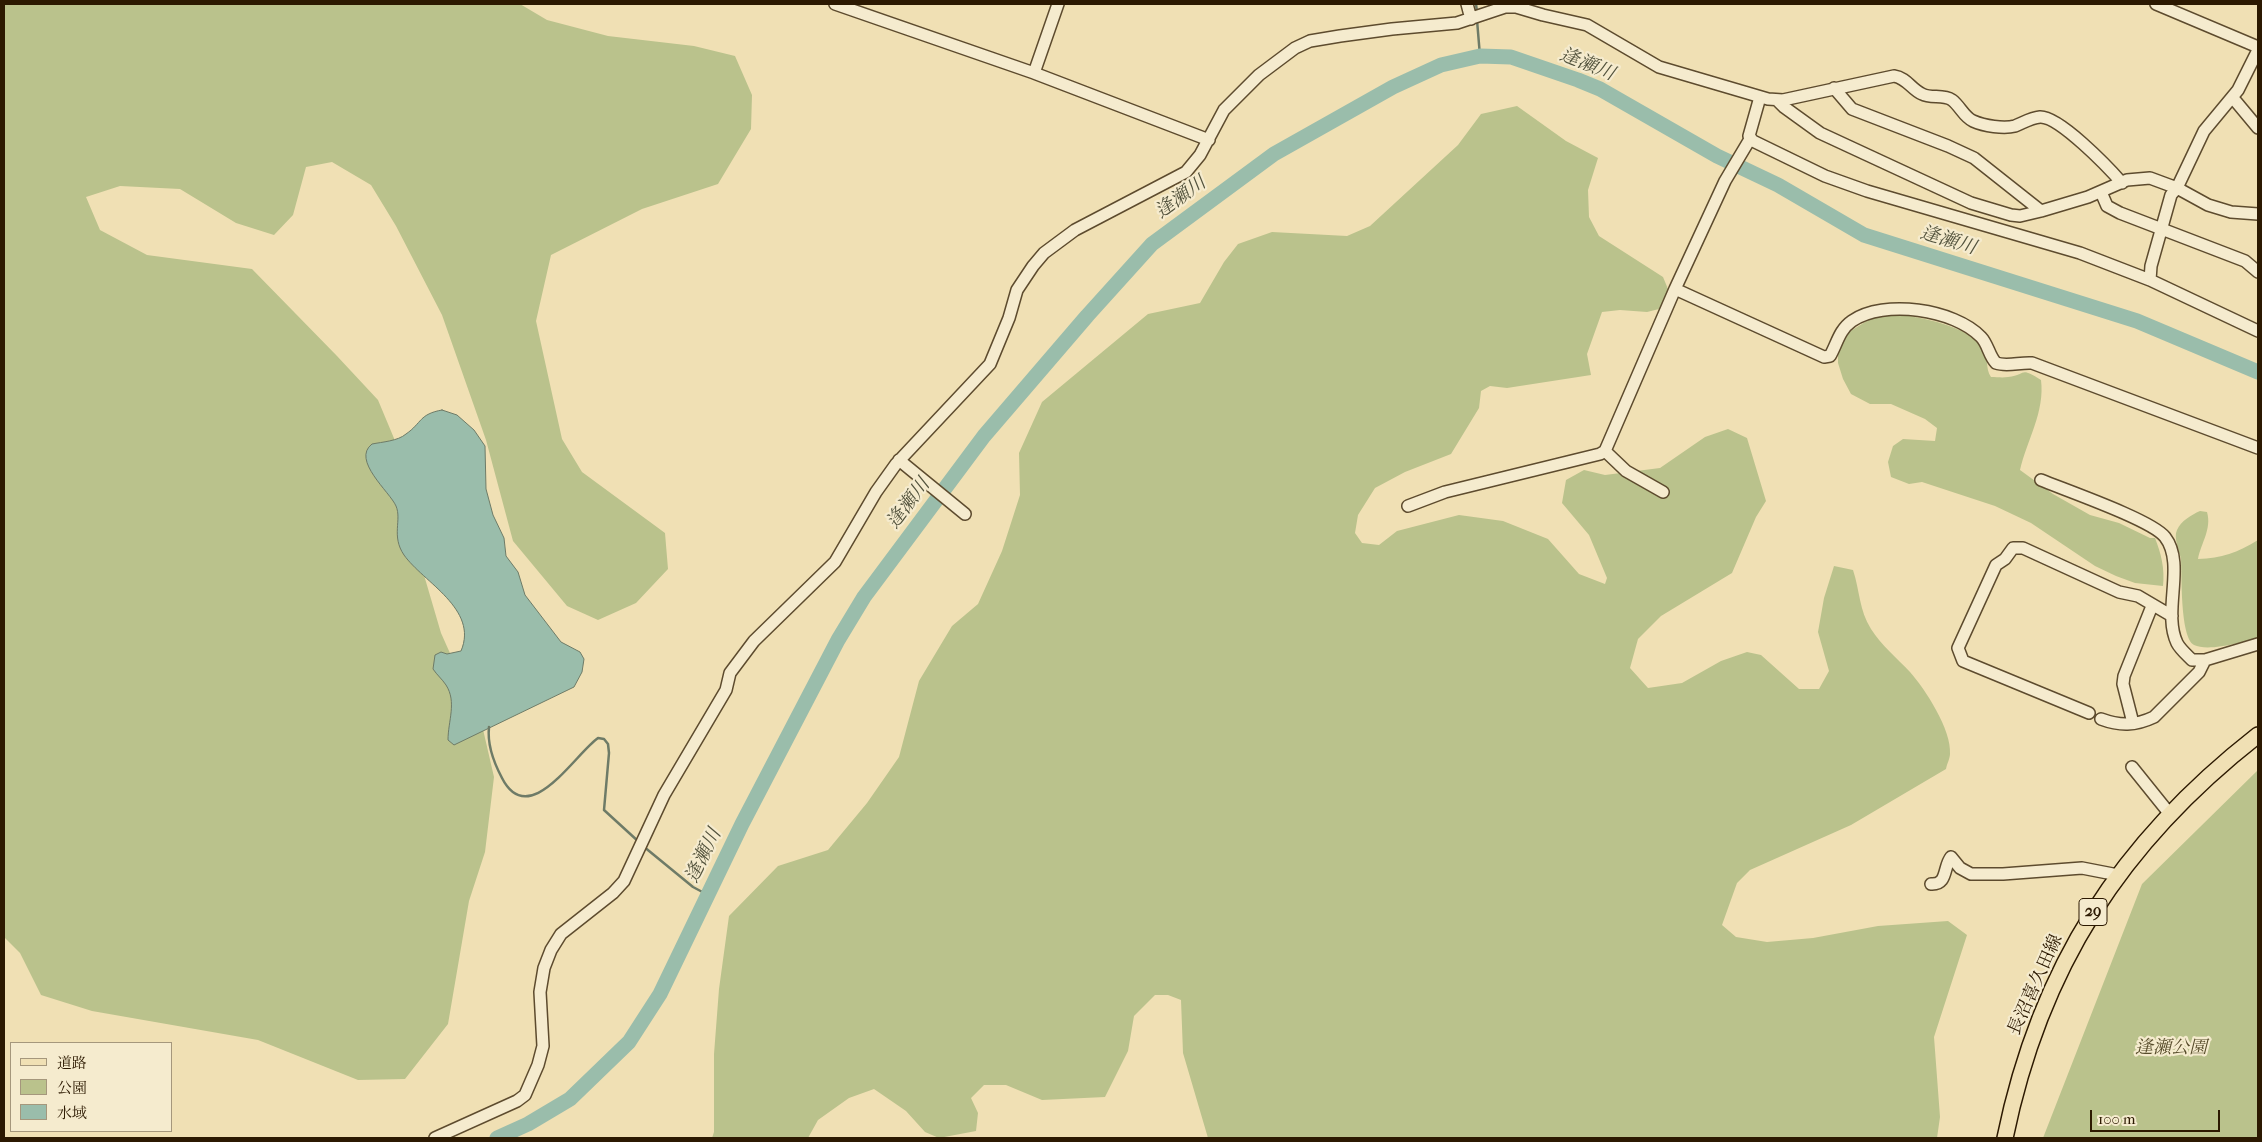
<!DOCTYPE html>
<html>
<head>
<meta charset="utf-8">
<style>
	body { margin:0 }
	#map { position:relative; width:2262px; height:1142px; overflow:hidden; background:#f0e0b4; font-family:"IM FELL French Canon","Noto Serif JP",serif }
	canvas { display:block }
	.frame { position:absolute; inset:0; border:5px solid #2c1901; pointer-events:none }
	.legend { position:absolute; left:10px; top:1042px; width:162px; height:90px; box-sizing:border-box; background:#f5ebce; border:1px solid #a5977c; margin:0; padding:6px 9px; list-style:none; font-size:15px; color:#2c1901 }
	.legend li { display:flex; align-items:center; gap:10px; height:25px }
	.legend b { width:25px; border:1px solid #a5977c }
	.scale { position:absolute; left:2090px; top:1110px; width:130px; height:22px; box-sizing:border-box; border:2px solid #2c1901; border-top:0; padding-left:6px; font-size:15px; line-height:18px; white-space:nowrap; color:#2c1901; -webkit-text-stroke:4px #f5ebce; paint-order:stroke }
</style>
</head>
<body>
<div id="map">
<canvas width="2262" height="1142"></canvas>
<div class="frame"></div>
<ul class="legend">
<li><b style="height:6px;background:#f0e0b4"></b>道路</li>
<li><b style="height:14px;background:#bac28c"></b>公園</li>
<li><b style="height:14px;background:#9abdab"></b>水域</li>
</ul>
<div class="scale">100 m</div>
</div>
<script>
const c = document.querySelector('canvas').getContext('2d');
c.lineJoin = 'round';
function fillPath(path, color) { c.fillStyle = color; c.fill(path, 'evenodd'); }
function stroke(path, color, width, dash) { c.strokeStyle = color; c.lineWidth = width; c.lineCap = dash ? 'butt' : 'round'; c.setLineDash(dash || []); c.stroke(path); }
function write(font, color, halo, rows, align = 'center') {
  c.font = font + ' "IM FELL French Canon","Noto Serif JP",serif'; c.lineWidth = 4.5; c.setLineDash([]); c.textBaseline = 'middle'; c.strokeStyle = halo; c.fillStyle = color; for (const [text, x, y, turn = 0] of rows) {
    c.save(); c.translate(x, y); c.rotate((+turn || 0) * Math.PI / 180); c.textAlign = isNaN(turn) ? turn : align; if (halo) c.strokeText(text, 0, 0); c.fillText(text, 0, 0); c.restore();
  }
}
fillPath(new Path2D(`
	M4,4H520L547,20L608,36L694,46L735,56L752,95L751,129L718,184L642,209L551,255L536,321L562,439L582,472L665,533L668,569L636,603L598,620L567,606L513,541L486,440L442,315L396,226L371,185L332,162L306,167L293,215L274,235L236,223L180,189L120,186L86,197L100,230L147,255L252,269L337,356L378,400L406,467L419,558L441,633L482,725L494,777L485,852L469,901L448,1024L405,1079L358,1080L258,1040L92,1011L41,995L20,953L4,937Z
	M1517,106L1566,141L1598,158L1588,190L1589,217L1599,236L1663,277L1668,289L1663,308L1647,312L1620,310L1602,312L1587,354L1591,375L1507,388L1490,386L1481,391L1479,408L1451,454L1405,472L1375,488L1358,515L1355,533L1362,543L1379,545L1397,531L1459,515L1503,521L1548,539L1579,574L1605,584L1607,578L1589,535L1562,503L1566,480L1584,470L1605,475L1660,468L1705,437L1728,429L1747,438L1766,501L1756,517L1732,573L1661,616L1638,639L1630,668L1648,688L1682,683L1721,661L1747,652L1761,655L1799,689H1819L1829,671L1818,632L1824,598L1834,566L1853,570C1860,591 1859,610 1871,629C1881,645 1897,658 1910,672C1925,689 1952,730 1950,754C1950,758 1947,764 1946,769L1851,825L1750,870L1737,883L1722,925L1736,937L1767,942L1813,938L1878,926L1948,921L1967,935L1934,1037L1940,1117L1937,1138H1208L1183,1053L1181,1000L1168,995H1155L1134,1016L1128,1051L1105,1097L1042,1100L1006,1085H984L971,1098L978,1113L976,1131L939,1138L925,1132L906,1111L874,1089L849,1098L818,1120L808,1138H712L714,1132V1054L719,989L729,916L778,866L828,850L867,803L899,757L919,681L952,626L978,604L1002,551L1020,495L1019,453L1042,402L1148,314L1200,303L1224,262L1238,244L1272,232L1347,236L1370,226L1458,145L1481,114Z
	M1897,314C1922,318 1967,325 1983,348C1989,357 1985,369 1991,377C1997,377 2002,378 2008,377C2027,375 2019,366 2041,380C2045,412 2027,440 2020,470L2053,494L2090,515L2119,523L2150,538H2155C2161,553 2165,569 2163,586L2135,583L2116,576L2095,566L2031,523L1995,506L1922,482L1909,484L1891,477L1888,462L1893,446L1903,439L1935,441L1937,428L1925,419L1891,404H1870L1851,394L1843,379L1838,363V351L1849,332L1870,319Z
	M2200,511L2207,512C2212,529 2201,543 2198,559C2222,558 2237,553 2258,540V638C2244,642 2208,652 2194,645C2180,637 2182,576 2181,560C2180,551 2173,538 2177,530C2181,521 2191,515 2200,511Z
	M2258,770V1138H2043L2142,884Z`), '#bac28c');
const water = new Path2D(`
	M442,410L457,415L474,430L485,446L486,489L493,515L504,538L506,556L518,572L525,595L561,642L580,652L584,659L582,672L574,687L454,745L448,740C448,721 457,702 446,685C442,679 437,675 433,669L435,655L441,652L447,654L461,651C479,609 423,582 404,555C391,536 402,520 396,506C390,492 351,460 372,444C382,442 398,441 406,434C422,423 419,414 442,410Z`);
fillPath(water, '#9abdab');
stroke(water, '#6e7b67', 1);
stroke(new Path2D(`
	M1476,4L1477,12
	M1477,20L1480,56
	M489,727C487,745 494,763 502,778C529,831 575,754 598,738L604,739L608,744L609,753L604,810L639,842
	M643,846L693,887L708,895`), '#6e7b67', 2.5);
stroke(new Path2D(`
	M497,1138L528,1124L570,1099L629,1042L660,994L742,824L838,640L864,597L984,436L1087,316L1152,244L1274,154L1393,87L1441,65L1480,56L1511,57L1578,80L1600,89L1717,156L1778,185L1864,235L2137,321L2258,372`), '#9abdab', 15);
const minor = new Path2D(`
	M835,4L1034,73L1209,140
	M1467,4L1471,19
	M2156,4L2258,47
	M1034,73L1058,4
	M1834,88L1852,109L1948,146L1974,158L2041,211
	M1760,97L1749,136L1753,141L1825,176L1867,191L2080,253L2150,280L2258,331
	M2233,98L2258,128
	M1777,100L1784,107L1820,133L1971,203L2011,215L2020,216L2041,211L2088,197L2127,180L2150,178L2177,188L2208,205L2231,212L2258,214
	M2101,192L2107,206L2120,213L2245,261L2258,272
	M2150,280L2151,266L2171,195L2177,188L2204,131L2238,90L2258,50
	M1675,289L1824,357L1830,356C1837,344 1839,330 1852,321C1884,299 1954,309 1981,337C1988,344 1989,356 1996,363C2007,367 2020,362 2032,363L2258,448
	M1605,451L1626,471L1663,492
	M899,460L965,514
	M2041,480C2065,490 2152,520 2165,537C2186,564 2162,612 2177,643C2180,649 2187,655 2192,660H2205L2258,644
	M1408,506L1445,492L1600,454L1605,451L1675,289L1725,181L1750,139
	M2089,713L1963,661L1958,648L1996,565L2005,559L2013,548H2023L2119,592L2138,596L2172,616
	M2101,719C2120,726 2135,726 2154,717L2199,672L2205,660
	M2133,723L2123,684L2124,676L2152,606
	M2132,767L2169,813
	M1931,884C1948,885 1943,867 1951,857L1960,868L1971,874H2003L2082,868L2118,875
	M435,1138L517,1101L525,1095L538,1065L543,1046L540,992L544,968L551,950L561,934L613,893L624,881L664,795L726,690L730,673L754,641L835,562L876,492L896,464L990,364L1009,318L1017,290L1033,266L1044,253L1075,230L1186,172L1200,155L1224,110L1259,75L1295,48L1310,41L1340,36L1392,29L1457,23L1505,7H1516L1543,15L1587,25L1659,67L1768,99L1783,100L1894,76C1907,78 1911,89 1922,94C1931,99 1943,94 1952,100C1960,106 1964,117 1973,121C1984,126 2004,129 2015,126C2023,123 2030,118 2040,117C2059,116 2108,167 2122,183`);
const major = new Path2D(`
	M2005,1138C2040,967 2121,842 2258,735`);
stroke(minor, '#5d4b2e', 14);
stroke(major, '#2c1901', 18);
stroke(minor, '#f5ebce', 11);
stroke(major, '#f0e0b4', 15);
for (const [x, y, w] of [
	[2093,912,28]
]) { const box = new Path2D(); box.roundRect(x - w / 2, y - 13.5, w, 27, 4); c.fillStyle = '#f5ebce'; c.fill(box); stroke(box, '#2c1901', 1); }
write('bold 16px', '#2c1901', null, [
	["29",2093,912]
]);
write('18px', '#2c1901', '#f5ebce', [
	["長沼喜久田線",2036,985,-66]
]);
write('italic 18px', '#574c2b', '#f5ebce', [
	["逢瀬公園",2171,1049]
]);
write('italic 19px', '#52523c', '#f5ebce', [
	["逢瀬川",1587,65,22],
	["逢瀬川",1181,198,-36],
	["逢瀬川",1948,241,17],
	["逢瀬川",909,504,-53],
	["逢瀬川",704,856,-64]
]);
</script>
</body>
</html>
